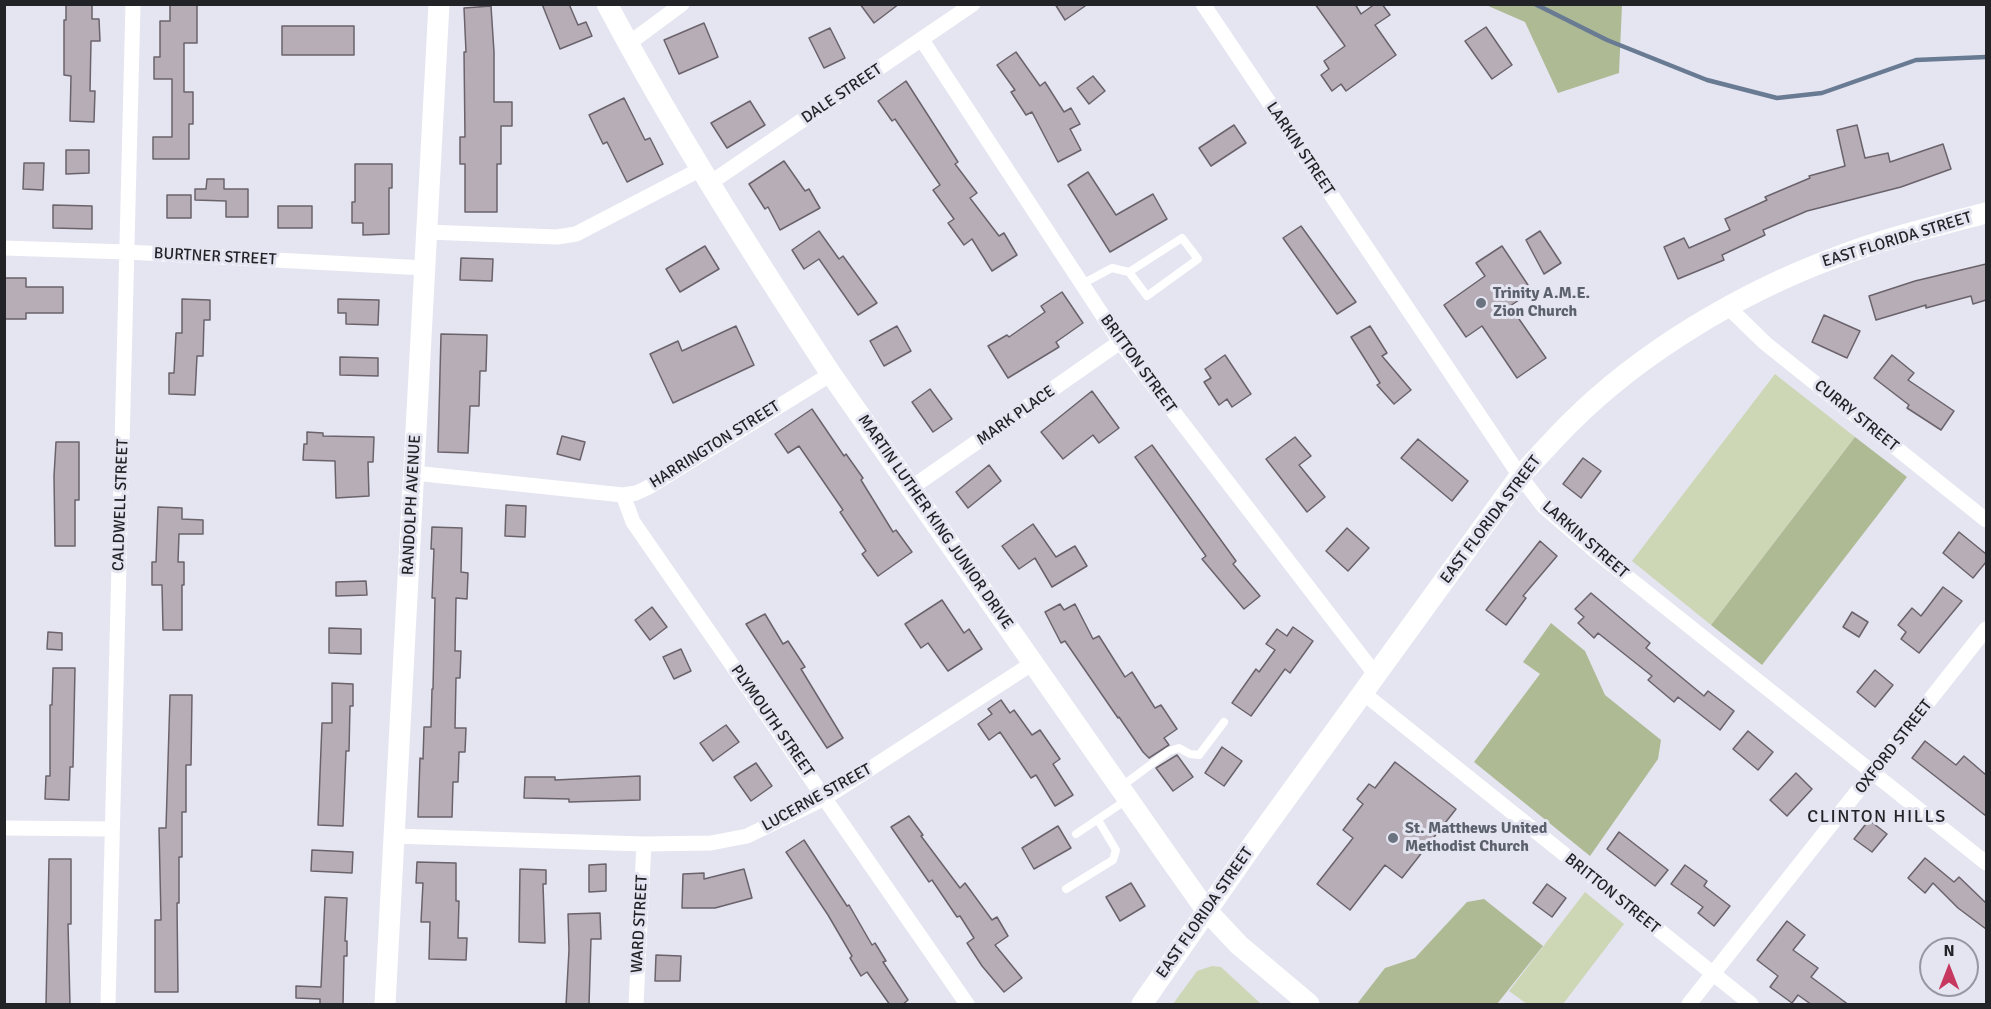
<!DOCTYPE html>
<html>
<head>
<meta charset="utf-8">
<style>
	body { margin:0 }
	#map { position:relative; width:1991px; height:1009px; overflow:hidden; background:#e4e5f1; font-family:Signika,sans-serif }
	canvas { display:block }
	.frame { position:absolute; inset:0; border:6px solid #222327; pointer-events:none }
	.north { position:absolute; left:1919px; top:937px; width:60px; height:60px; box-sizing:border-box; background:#e4e5f1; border:2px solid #9697a0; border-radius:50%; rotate:0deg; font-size:16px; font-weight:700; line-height:24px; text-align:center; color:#222327 }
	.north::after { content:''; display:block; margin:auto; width:21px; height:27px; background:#c73860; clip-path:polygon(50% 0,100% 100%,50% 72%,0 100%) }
</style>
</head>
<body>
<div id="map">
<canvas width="1991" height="1009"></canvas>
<div class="frame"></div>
<div class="north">N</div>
</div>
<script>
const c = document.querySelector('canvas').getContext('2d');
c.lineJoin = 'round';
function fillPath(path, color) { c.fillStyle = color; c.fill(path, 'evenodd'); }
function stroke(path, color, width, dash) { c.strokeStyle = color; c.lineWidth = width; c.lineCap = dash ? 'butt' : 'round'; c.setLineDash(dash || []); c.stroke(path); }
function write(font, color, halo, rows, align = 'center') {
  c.font = font + ' Signika,sans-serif'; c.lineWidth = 6; c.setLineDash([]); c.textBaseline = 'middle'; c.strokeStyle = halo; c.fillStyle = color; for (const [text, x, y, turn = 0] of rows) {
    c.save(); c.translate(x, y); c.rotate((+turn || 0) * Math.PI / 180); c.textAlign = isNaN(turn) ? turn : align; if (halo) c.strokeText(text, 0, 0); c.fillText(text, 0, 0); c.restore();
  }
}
fillPath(new Path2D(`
	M1775,374L1855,437L1711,625L1632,561Z
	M1585,892L1624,924L1563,1004H1527L1509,991Z
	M1212,966L1221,967L1261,1004H1173L1197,971Z`), '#cdd7b6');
fillPath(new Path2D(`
	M1486,5H1622L1619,73L1558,93L1525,22Z
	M1855,437L1907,477L1762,665L1711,625Z
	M1551,623L1585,651L1605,695L1661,740L1658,759L1590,856L1474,762L1540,674L1523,662Z
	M1484,899L1543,946L1497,1004H1357L1385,968L1415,958L1467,902Z`), '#aeba93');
stroke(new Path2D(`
	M1535,4L1607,40L1707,80L1777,98L1822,93L1916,60L1986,57`), '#697a93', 4.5);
const building = new Path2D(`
	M66,4H92V19H99L100,41H91L90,91H95L94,122L70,121L71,76L64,75V20H66Z
	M170,4H197V43H184V92H193V124H189V159H153V137H172V79H154V57H160V21H170Z
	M542,4H569L578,25L586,22L592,36L560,49Z
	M860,4H899L874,23Z
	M1055,4H1088L1065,20Z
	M1315,4H1355L1361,14L1375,4H1382L1390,15L1375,25L1396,55L1346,91L1341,84L1332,91L1321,75L1329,69L1324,61L1345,46Z
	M491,6L494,52V102H512V126H501V164H497V212H465V164H460V137H465L464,52H466L464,8Z
	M704,23L718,57L679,74L664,40Z
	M282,26H354V55H282Z
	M1486,27L1512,65L1492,79L1465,41Z
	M830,28L845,58L824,68L809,38Z
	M1016,52L1040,86L1045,82L1064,112L1071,108L1080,124L1070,129L1081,150L1058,162L1032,112L1026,115L1011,92L1015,90L997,65Z
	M1093,76L1105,91L1089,104L1077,88Z
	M906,81L958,162L955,164L977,193L970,198L999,236L1004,233L1017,255L992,271L972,239L964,245L948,223L954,219L933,190L940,185L895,119L892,121L878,101Z
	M624,98L645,140L650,138L663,164L627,182L607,142L603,144L589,115Z
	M750,101L765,125L727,148L711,123Z
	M1234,125L1246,143L1211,166L1199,148Z
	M1857,125L1865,158L1888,153L1890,162L1943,144L1951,169L1901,187L1807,211L1763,230L1765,235L1722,255L1724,260L1678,279L1664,247L1684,238L1689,248L1730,230L1725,219L1767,200L1765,197L1810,178L1809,176L1845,166L1837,130Z
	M66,150H89V173L66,174Z
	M784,161L805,191L809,189L820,208L780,230L768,207L765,209L749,184Z
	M24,163H44L43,190L23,189Z
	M355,164H392V188H389V234L363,235V223H352V202H355Z
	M1088,172L1116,215L1153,194L1167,219L1110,252L1068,185Z
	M207,179H224V189H248V217H226V201L195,200V189H206Z
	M167,195H191V218H167Z
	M53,205L92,206V229L53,228Z
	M278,206H312V228H278Z
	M1301,226L1356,302L1337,314L1283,238Z
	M819,231L839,259L843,256L877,303L858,315L819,259L804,269L792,250Z
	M1540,231L1561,263L1544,274L1526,240Z
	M705,246L719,269L680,292L666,269Z
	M1502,246L1528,285L1515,294L1519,300L1510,306L1546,358L1517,378L1482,326L1466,337L1444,305L1485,276L1476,263Z
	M461,258L493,259L492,281L460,280Z
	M1986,264V300L1973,304L1971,296L1926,308V305L1876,320L1869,296L1915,281Z
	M4,278H26V287H63V313H26V319H4Z
	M1062,292L1083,323L1056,342L1059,347L1008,378L988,346L1007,335L1009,337L1045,312L1041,306Z
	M182,299L210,300V320H204L203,356H197L195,395L169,394V373H174L176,333H182Z
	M338,299L379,300L378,325L346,324V313H338Z
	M1824,315L1860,331L1847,358L1812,342Z
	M736,326L754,365L673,403L650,354L678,341L682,351Z
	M897,326L911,351L884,366L870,341Z
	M1370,326L1387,353L1382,356L1411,390L1394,404L1377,385L1380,383L1351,337Z
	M441,334L487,335L486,371H480L479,406H470L468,453L438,452Z
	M1225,355L1251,394L1232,407L1227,399L1219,405L1204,382L1211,378L1205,369Z
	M1892,355L1914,373L1908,380L1954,411L1941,430L1907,408L1909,405L1874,378Z
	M340,357L378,358V376L340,375Z
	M930,389L952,419L933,432L912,402Z
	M1092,391L1119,428L1099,443L1093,435L1063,459L1041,432Z
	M812,409L844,456L846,454L863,478L861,480L893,532L896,530L912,552L878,576L862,554L866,551L840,512L843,510L799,446L788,453L775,434Z
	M307,432L323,433V436L374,437L373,462H368L369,496L336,498L335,461L303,460L304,444H307Z
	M562,436L585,442L580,460L557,454Z
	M1295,437L1311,456L1299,465L1325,497L1307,512L1266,459Z
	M1418,439L1468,481L1452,501L1401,458Z
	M56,442H79V500H75V546H55L54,476Z
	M1152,445L1236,561L1233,564L1260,596L1244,609L1202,559L1206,556L1135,457Z
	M1583,458L1601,471L1581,498L1563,484Z
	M989,465L1001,481L968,508L956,492Z
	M506,505L526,506L525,537L505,536Z
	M158,507L182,508V519L203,520V534H179L178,562H184V585H182V630H163L162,585H152V562H156Z
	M1033,524L1056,557L1075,546L1087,566L1052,587L1035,558L1019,569L1002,546Z
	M432,527L462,528L461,572L468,573L467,599L456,598L455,651H461L460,678H456L455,728H466L465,752H459L458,782H453L452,817H418L420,758L423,759L424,727H431L432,689H433L435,598H432L434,549H431Z
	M1347,528L1369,548L1348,571L1326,551Z
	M1959,532L1986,554V562L1973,578L1943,553Z
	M1540,541L1557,556L1523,596L1526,598L1506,625L1486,610Z
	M366,581L367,595L336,596V582Z
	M1943,587L1962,601L1919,653L1901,639L1906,632L1898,625L1912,608L1921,616Z
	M1591,593L1650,643L1646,648L1704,696L1708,691L1734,711L1720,730L1678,697L1674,702L1648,680L1652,676L1598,633L1594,638L1578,623L1584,617L1575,609Z
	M942,600L964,633L969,629L982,649L948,671L928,643L921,648L905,624Z
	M1060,604L1064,610L1075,604L1093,639L1099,636L1125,677L1132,672L1155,708L1161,705L1177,729L1164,738L1169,745L1149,758L1143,752L1119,717L1118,718L1065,641L1061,643L1045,612Z
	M652,607L667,627L650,640L635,620Z
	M1852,612L1868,622L1859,637L1843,627Z
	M765,614L783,644L788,641L805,667L801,669L843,738L827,748L746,624Z
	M1293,627L1313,641L1290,673L1285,669L1251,716L1232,703L1256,669L1259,672L1275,650L1266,644L1277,629L1287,636Z
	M329,628L361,629V654L329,653Z
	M48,632L62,633V650L47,649Z
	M681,649L691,671L674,679L663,657Z
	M53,668H75L73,767H70L69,800L45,799L46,776H50V705H52Z
	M1875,670L1893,685L1875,707L1857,692Z
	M332,683L353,684V706H350L349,751H346L343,826L318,825L322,723H332Z
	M170,695H192L191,765H186V812H182V857H179V903H177L178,992H155V920H161L159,828H166Z
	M1001,700L1010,713L1014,710L1032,735L1040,730L1060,759L1053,764L1073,795L1055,806L1036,775L1031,778L1000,732L989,740L978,724L992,714L988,709Z
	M726,725L739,742L713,761L700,743Z
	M1748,731L1773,752L1758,770L1733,749Z
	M1925,741L1956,765L1964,756L1986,775V816L1912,758Z
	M1222,747L1242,761L1224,786L1205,773Z
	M1177,755L1193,777L1173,791L1156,768Z
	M1395,762L1456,809L1402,878L1385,865L1350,910L1317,884L1353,838L1343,830L1363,804L1357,799L1369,784L1375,788Z
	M756,763L772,786L751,801L734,777Z
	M1796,773L1812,789L1787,816L1770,800Z
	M640,776V800L569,802V799L524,798L525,777H555V780Z
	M909,816L923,835L921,836L960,888L965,883L992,920L997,917L1008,936L995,945L1022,978L1004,992L982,966L967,943L974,938L960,916L957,917L932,880L929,882L891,827Z
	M1869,820L1887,834L1872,852L1854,839Z
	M1058,826L1071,848L1034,869L1022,848Z
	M1619,832L1668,870L1655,886L1607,849Z
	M804,840L847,906L849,905L872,945L875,943L886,961L883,962L908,1000L902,1005H890L867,972L861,976L850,958L852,956L828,915L786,852Z
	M312,850L353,852L352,873L311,871Z
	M1925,858L1954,882L1959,877L1986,903V929L1958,908L1933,883L1925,893L1908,878Z
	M49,859H71V924H68L70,1005H46Z
	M417,862L456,863V901H459L458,938H467L466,960L429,959L430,922H421L423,883H416Z
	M606,864V891L589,892V865Z
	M1685,865L1707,881L1704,886L1730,906L1714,926L1698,913L1703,907L1671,884Z
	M520,869L546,870V884H543L545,943L519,942Z
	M744,869L752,898L715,908H682L683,874L704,873V879Z
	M1131,883L1145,906L1120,921L1106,897Z
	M1547,884L1566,898L1552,917L1533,903Z
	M325,897L347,898L345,941H347V956H344L343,1005H320V999L296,998V986L321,987Z
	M600,913L601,939H591L589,1005H566L569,950L568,914Z
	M1787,921L1805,935L1793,950L1818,968L1811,977L1849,1005H1812L1798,995L1792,1003L1770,987L1778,976L1757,960Z
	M656,955L681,956L680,981H655Z`);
fillPath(building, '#b6adb6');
stroke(building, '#6b636b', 1.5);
stroke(new Path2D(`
	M1082,284L1112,268L1129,272L1147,296L1198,259L1182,238L1129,272
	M1122,786L1169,751L1179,748L1190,754L1199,755L1224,722
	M1076,834L1128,799
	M1066,889L1113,860L1116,850L1098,820`), '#fff', 8);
stroke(new Path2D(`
	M1203,4L1520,476L1543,506L1600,555L1986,863
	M922,40L1120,342L1375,674
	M628,44L682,4
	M710,183L973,4
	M427,232L557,237L576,234L701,169
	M4,248L127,252L425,268
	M1729,308L1765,343L1986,520
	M414,473L623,495L636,493L647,488L831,374
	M911,488L1120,342
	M623,495L633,522L967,1004
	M1362,692L1751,1004
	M4,828L112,829
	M393,836L644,844L711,843L747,836L825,798L1033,663
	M108,1004L133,4
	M636,1004L644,844
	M1689,1004L1986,629`), '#fff', 15);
stroke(new Path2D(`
	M607,4C675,132 752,253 831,374L1172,862L1206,910L1239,945L1309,1004
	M385,1004L439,4
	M1142,1004L1254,843L1520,476C1537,458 1553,440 1570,423C1641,352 1740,293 1834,258C1883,239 1936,226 1986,213`), '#fff', 21);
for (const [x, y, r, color] of [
	[1481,303,6,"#6b7280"],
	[1393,838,6,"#6b7280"]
]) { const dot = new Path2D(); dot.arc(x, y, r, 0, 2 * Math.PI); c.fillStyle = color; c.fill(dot); stroke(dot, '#e4e5f1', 2); }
write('16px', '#222327', '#e4e5f1', [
	["DALE STREET",842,94,-34],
	["LARKIN STREET",1300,149,56],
	["EAST FLORIDA STREET",1897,240,-17],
	["BURTNER STREET",215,257,3],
	["BRITTON STREET",1138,364,54],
	["MARK PLACE",1016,416,-35],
	["CURRY STREET",1856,416,39],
	["HARRINGTON STREET",715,445,-32],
	["CALDWELL STREET",121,505,-88],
	["RANDOLPH AVENUE",412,505,-87],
	["EAST FLORIDA STREET",1491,520,-53],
	["MARTIN LUTHER KING JUNIOR DRIVE",935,522,55],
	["LARKIN STREET",1585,540,41],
	["PLYMOUTH STREET",772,721,55],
	["OXFORD STREET",1894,747,-52],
	["LUCERNE STREET",817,798,-29],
	["BRITTON STREET",1612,894,39],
	["EAST FLORIDA STREET",1205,913,-55],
	["WARD STREET",640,924,-87]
]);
write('bold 16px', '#5b616d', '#e4e5f1', [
	["Trinity A.M.E.",1493,294],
	["Zion Church",1493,312],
	["St. Matthews United",1405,829],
	["Methodist Church",1405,847]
], 'left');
c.letterSpacing = '1.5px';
write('18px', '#222327', '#e4e5f1', [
	["CLINTON HILLS",1877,817]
]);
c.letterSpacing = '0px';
</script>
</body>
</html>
